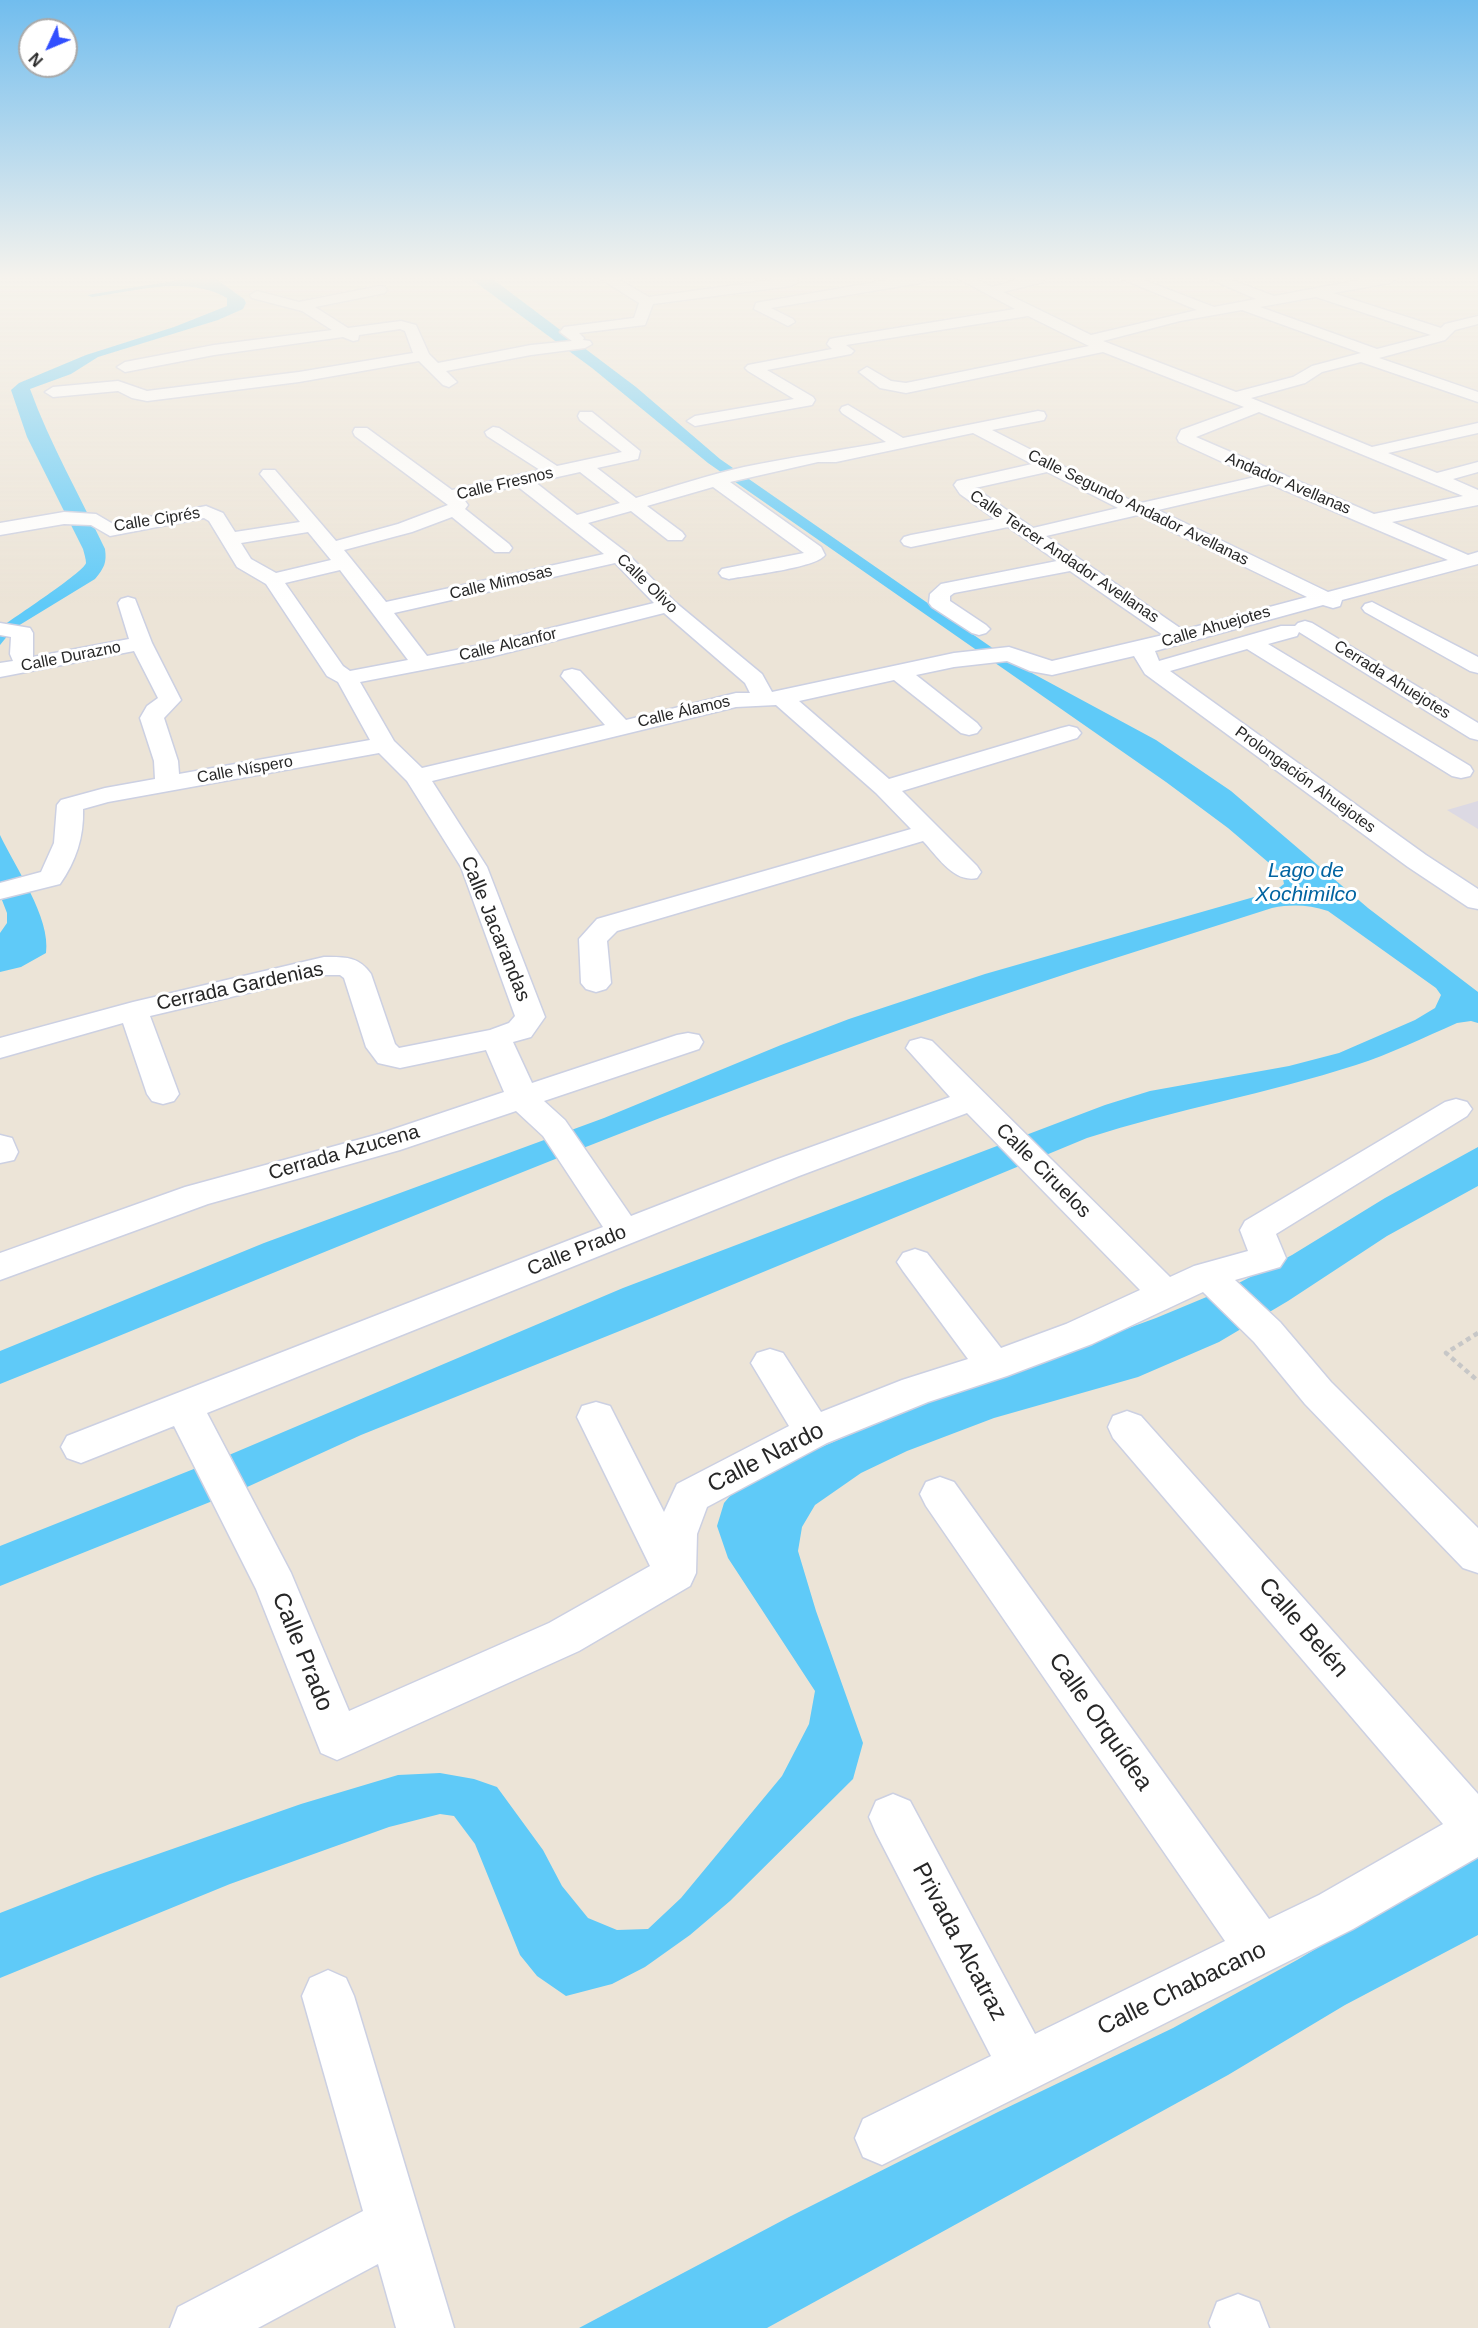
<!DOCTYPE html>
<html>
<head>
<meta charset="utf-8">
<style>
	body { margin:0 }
	#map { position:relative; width:1478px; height:2328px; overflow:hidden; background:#ece4d7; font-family:Arial,sans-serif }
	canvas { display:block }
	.north { position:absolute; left:18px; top:18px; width:60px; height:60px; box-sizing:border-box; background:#fff; border:2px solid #a9a9a9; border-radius:50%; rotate:226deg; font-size:16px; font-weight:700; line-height:24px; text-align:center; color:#272727 }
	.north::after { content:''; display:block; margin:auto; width:21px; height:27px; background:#314fff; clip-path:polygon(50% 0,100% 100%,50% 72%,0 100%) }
</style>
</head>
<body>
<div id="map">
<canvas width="1478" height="2328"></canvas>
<div class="north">N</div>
</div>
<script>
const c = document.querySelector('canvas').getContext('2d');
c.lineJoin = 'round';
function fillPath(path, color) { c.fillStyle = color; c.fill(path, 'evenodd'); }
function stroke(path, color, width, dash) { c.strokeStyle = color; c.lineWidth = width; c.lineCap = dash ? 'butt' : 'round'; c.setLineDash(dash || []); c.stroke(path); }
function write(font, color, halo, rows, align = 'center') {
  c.font = font + ' Arial,sans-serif'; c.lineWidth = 6; c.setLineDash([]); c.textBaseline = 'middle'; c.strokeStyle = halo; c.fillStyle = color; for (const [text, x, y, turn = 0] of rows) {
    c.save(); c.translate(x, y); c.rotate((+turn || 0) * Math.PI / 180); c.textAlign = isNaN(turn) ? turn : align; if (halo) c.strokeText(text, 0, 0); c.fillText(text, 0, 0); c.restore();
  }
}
fillPath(new Path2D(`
	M1478,801V829L1447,810Z`), '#dcd9e3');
fillPath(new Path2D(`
	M186,279H216L244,299L246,303L243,309L218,320L98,357L71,374L30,389C50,444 80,496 105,549C107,563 104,568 95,579L13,629L0,645V628C13,618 84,572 86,563C86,559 84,553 83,549L27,437L11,390L19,383L86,355L174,327L227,306V298C187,275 136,291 92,297L87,295Z
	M471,279H492L502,286L636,387L720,459L1017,665L1156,740L1231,791L1368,908L1478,992V1023L1471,1021L1457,1023C1423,1038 1390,1054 1356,1065C1267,1094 1176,1109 1087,1138L652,1318L361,1435L245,1488L0,1586V1546L229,1455L623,1288L1105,1105L1150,1091L1289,1066L1339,1053L1415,1020L1435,1008L1441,995L1436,988L1328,911C1308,905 1293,904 1272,908C1099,963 925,1018 755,1082C501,1177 252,1283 0,1384V1351L264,1243L604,1118L781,1045L849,1019L985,974L1275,891L1284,884L1282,874L1228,828L1166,782L708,463L592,368Z
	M0,835C15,867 51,918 46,953L21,967L0,972V933L7,923V913L0,895Z
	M1478,1147V1186L1387,1236L1288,1301L1219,1342L1138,1377L994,1418L907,1451L861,1473L815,1505L802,1527L798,1551L816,1611L863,1743L853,1779L730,1901L690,1935L645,1967L612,1984L566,1996L537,1976L520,1955L475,1844L454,1816L440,1814L389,1827L230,1884L0,1978V1913L95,1876L301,1804L398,1775L440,1773L474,1779L497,1787L543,1850L562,1886L588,1918L617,1930L648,1929L681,1898L782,1776L809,1724L815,1691L728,1558L717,1526L724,1503L735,1490L764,1472L923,1403L1156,1318L1233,1286L1292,1255L1385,1198Z
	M1478,1853V1935L1345,2005L1228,2075L767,2328H579L789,2217L998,2112L1173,2028L1297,1960Z`), '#5fcaf8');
const street = new Path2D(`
	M601,279H618L649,297L780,279H796L798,282L791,286L653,304L645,325L579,333L584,338L583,340L590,341L592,344L585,348L531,355L446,371L457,382L449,387L443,385L419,361L299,382L147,401L132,398L118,391L53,397L45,392L53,387L118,381L147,391L299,372L413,353L405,331L400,329L359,335L358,340L353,341L343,337L214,355L125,372L117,367L125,362L214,345L332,330L302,311L252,298L250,295L257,291L299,302L380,286L385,287L387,290L385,293L315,307L348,328L401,321L416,325L429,354L438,363L531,345L572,341L560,332L564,327L634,318L639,303Z
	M894,279H926L920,283L771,308L793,319L795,322L788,326L754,309L756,303L761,302Z
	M959,279H976L992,287L1021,279H1044L1043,282L1003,292L1091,335L1197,310L1122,279H1141L1214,307L1256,299L1210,279H1229L1274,296L1365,279H1396L1390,283L1333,293L1441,328L1445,324L1478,316V324L1455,330L1445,340L1379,358L1478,392V402L1361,362L1322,372L1305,383L1251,398L1372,447L1478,423V433L1388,453L1437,473L1478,462V472L1453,479L1478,490V505L1392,522L1468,555L1478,552V564L1342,600L1340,606L1333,608L1323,605L1155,651L1159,661L1281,626H1295L1298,623L1305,621L1312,623L1478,723V740L1470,738L1299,632L1297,636L1268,644L1470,766L1473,771L1470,776L1461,778L1452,776L1247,649L1170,671L1426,855L1478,889V909L1468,907L1408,867L1145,674L1134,656L1052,675L1030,671L1007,661L954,667L916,675L977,723L981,728L977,733L969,735L961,733L894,680L799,701L889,779L1061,728L1069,726L1077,728L1081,733L1077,738L902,791L977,866L981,872L977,878C954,883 938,857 923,841L617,931L607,941L611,983L606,989L596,992L586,989L581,983L579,939L597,919L911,829L876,793L776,705L736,707L432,781L487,867L545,1017L531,1037L513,1042L532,1083L677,1035L688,1033L699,1035L703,1042L699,1049L544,1101L565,1120L631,1216L775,1160L950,1097L906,1048L910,1041L921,1038L932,1041L1170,1277L1194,1266L1248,1251L1240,1230L1245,1221L1445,1102L1456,1099L1467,1102L1472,1109L1467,1116L1276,1234L1286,1258L1280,1267L1235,1280L1280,1322L1331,1382L1478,1528V1573L1463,1568L1305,1404L1254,1342L1203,1292L1092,1344L1007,1376L928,1402L827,1443L707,1507L697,1534L696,1573L690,1586L579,1651L353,1753L337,1760L321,1753L256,1589L174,1426L81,1463L67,1458L61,1447L67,1436L603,1227L543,1136L516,1111L400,1150L208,1204L0,1280V1253L185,1187L379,1134L504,1092L486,1050L400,1068L378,1063L366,1047L344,978L340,975H324L150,1016L179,1094L174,1101L163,1104L152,1101L147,1094L123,1023L0,1058V1038L133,1002L324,957C344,957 359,956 371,974L395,1044L399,1048L490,1030L509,1023L515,1016L461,867L407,781L379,753L108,802L83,809C84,837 76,861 60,884L0,899V883L41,872L54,843L57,805L61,800L105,788L155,779L154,761L140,718L147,706L158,698L134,651L0,677V663L13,661L10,654L11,637L0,635V623L30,628L33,633V657L129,639L118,603L121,599L128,597L135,599L152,643L181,700L164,718L178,761L179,774L370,740L338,682L327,676L266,584L237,567L209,521L204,518L110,536L91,525L64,524L0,535V523L64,512L96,514L113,524L206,506L223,513L235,532L300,522L260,474L263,470H275L336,541L398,524L448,505L355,436L353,432L355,428H367L452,490L540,470L487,436L485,432L493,427L499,428L557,466L622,452L580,420L578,416L580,412H592L640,451L638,459L597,468L636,498C672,487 708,475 744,467C791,457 838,451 886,442L842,413L840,410L842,407L848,405L903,438L1038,411L1044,412L1046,416L1044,420L992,430L1132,501L1141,503L1255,477L1179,442L1177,438L1181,430L1244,407L1103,352L906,393L880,388L859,372L867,367L891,381L906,383L1089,346L1028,316L846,345L854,351L851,354L767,370L813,397L815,400L812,405L695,426L687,421L695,416L794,399L748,371L745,368L748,365L832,349L827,344L830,339L835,338L1015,309ZM1316,297L1431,335L1377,349L1260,307ZM1242,310L1361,353L1312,366L1293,377L1236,392L1103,341L1180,321ZM1259,412L1463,496L1374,514L1196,437ZM973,433L1032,464L957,481L954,485L960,494L995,519L911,535L904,537L901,541L904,545L911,547L1008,527L1057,561L941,584L930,594L929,603L932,607L972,633L979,635L986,633L990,629L986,625L950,601V596L954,593L1070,571L1163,635L1052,661L1009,647L954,653L772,692L762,674L675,602L626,552L588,523L631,511L668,540H682L685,536L682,532L647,506L713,487L804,553L722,569L719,573L722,577L729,579C748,575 816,568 825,555L821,547L730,482L818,462H836ZM580,472L620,503L577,515L535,482ZM1047,472L1118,508L1033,528L975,488ZM1270,484L1448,560L1328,592L1158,510ZM517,486L604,554L386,602L344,550L412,532L452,517L495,552H509L512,548L509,544L465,509L468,505L463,498ZM1138,515L1307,597L1183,630L1046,536ZM308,532L331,560L276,573L251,559L241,543ZM615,563L654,603L490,643L427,656L394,613ZM340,570L408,660L350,671L343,666L285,583ZM664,613L745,683L750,693H736L626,720L580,671L572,669L564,671L561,676L605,725L422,768L394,741L360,682L490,657ZM967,1113L1140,1290L1066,1324L1001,1348L927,1253L915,1249L903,1253L897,1262L903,1271L968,1359L902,1380L821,1412L783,1353L770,1349L757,1353L751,1363L789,1426L677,1484L664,1512L610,1406L596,1402L582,1406L577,1417L650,1566L549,1623L349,1711L291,1573L207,1413L799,1176Z
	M1372,602L1478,657V673L1470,671L1365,612L1362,608L1365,604Z
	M0,1135L12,1138L18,1152L14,1160L0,1163Z
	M1127,1411L1141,1416L1478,1794V1857L1353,1929L882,2165L863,2157L855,2138L863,2119L991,2056L876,1833L869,1817L876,1801L893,1794L910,1801L1035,2034L1225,1941L926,1506L920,1494L926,1482L940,1477L954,1482L1269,1919L1319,1895L1443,1824L1113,1438L1108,1427L1113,1416Z
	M328,1970L346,1978L354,1996L454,2328H396L378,2264L258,2328H170L178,2307L363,2211L302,1996L310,1978Z
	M1238,2294L1259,2302L1269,2328H1211L1209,2323L1217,2302Z`);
stroke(street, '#ccd0e2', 3);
stroke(new Path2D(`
	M1478,1333L1446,1353L1478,1381`), '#c7c7c7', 4.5, [5, 4]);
fillPath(street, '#fff');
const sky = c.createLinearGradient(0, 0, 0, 605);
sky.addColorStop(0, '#71bdee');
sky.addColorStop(0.46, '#f6f3ed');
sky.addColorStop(1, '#f6f3ed00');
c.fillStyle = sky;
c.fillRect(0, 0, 1478, 605);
write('16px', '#272727', '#fff', [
	["Calle Fresnos",505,484,-13],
	["Andador Avellanas",1288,484,23],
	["Calle Segundo Andador Avellanas",1138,508,26],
	["Calle Ciprés",157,520,-9],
	["Calle Tercer Andador Avellanas",1064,557,34],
	["Calle Mimosas",501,583,-13],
	["Calle Olivo",647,584,44],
	["Calle Ahuejotes",1216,627,-16],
	["Calle Alcanfor",508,645,-13],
	["Calle Durazno",71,657,-11],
	["Cerrada Ahuejotes",1392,680,32],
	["Calle Álamos",684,712,-13],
	["Calle Níspero",245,770,-10],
	["Prolongación Ahuejotes",1305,780,36]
]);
write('20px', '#272727', '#fff', [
	["Calle Jacarandas",495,929,68],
	["Cerrada Gardenias",240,987,-12],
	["Cerrada Azucena",344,1153,-16],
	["Calle Ciruelos",1043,1171,45],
	["Calle Prado",577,1251,-22]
]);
write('italic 21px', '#0264a1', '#fff', [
	["Lago de",1306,871],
	["Xochimilco",1306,895]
]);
write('24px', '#272727', '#fff', [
	["Calle Nardo",766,1458,-27],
	["Calle Belén",1303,1628,49],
	["Calle Prado",302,1652,68],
	["Calle Orquídea",1100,1722,55],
	["Privada Alcatraz",959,1942,62],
	["Calle Chabacano",1182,1989,-26]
]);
</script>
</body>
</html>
